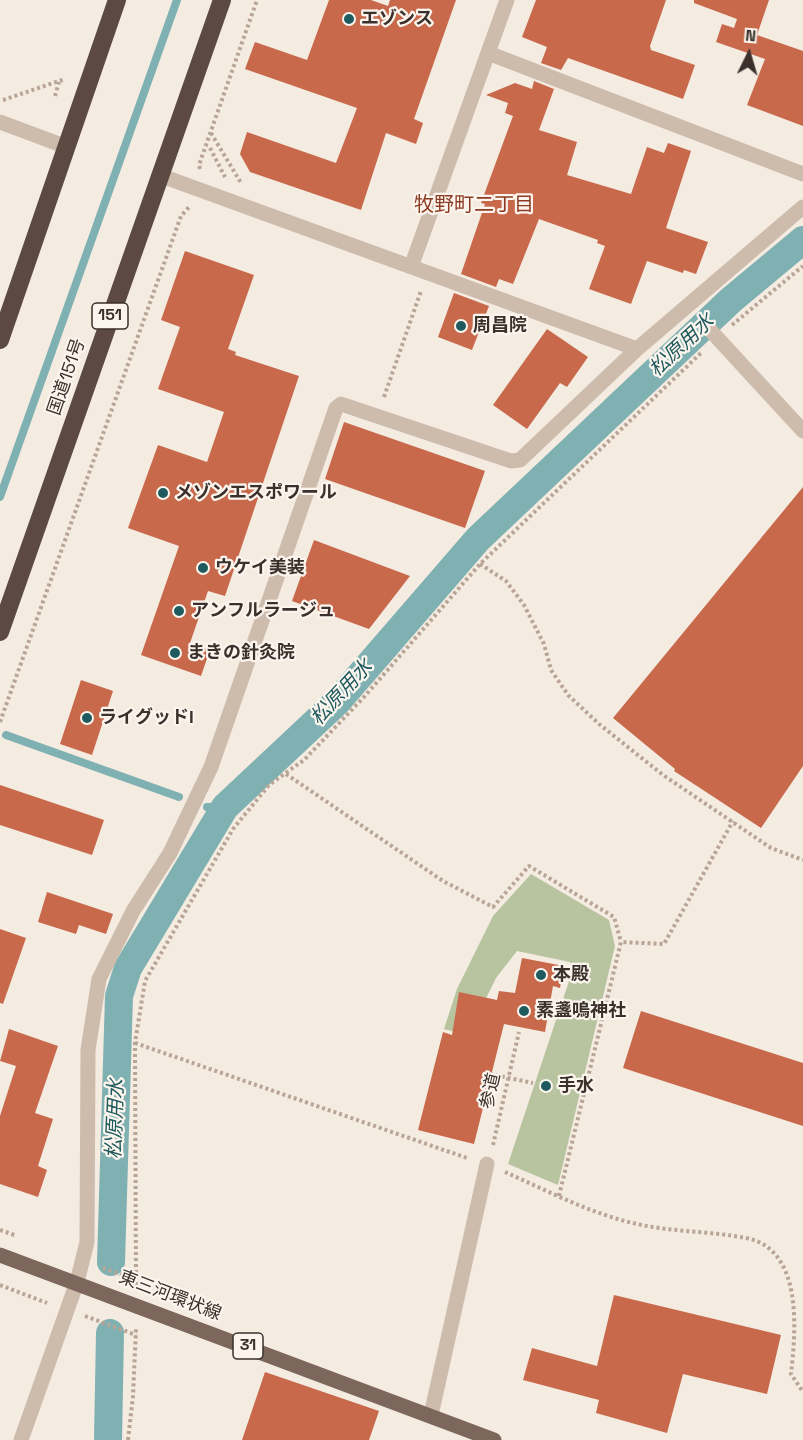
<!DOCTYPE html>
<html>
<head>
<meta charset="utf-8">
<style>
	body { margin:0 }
	#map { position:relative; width:803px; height:1440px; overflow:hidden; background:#f4ebe1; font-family:"Space Grotesk",sans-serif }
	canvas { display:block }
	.north { position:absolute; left:719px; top:24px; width:60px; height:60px; -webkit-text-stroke:4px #fbf5ee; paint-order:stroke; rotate:5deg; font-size:16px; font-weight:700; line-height:24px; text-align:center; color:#3b302b }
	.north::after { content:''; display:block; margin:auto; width:21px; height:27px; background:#3b302b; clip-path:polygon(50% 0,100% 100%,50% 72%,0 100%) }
</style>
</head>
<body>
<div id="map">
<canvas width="803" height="1440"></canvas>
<div class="north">N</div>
</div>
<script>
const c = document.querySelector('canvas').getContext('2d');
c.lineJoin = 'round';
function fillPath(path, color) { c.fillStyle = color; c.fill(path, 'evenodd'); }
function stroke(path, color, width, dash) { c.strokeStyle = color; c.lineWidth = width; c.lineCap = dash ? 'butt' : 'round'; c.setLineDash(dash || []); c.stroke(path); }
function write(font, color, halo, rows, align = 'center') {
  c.font = font + ' "Space Grotesk","Noto Sans JP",sans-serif'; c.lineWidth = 4.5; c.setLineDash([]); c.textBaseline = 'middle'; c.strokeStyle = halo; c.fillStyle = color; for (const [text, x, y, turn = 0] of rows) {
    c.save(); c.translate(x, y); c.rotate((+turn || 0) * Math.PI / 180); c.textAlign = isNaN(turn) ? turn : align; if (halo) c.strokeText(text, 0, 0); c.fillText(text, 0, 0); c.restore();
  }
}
fillPath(new Path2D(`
	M531,874L609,920L615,946L558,1185L508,1164L572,972L570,962L517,951L496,978L468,1035L444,1029L457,989L493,916Z`), '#b8c4a0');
stroke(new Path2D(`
	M0,497L177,0
	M6,735L179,797
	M207,807H225`), '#7fb0b2', 8);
stroke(new Path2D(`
	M111,1262L119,996L128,968L225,807L337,702L478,539L731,300L803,240
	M108,1440L110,1333`), '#7fb0b2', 28);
fillPath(new Path2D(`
	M329,0H371L388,6L390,0H456L414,119L423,123L416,144L386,133L361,210L250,172L240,154L247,132L336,163L357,108L245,69L255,42L307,60Z
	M536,0H666L650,46L651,50L695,65L683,99L568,58L561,70L541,63L547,47L522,37Z
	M694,0H769L757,35L803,51V126L747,105L765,59L716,42L722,24L734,28L737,19L694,3Z
	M534,81L554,89L539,130L577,142L567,175L631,194L647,147L664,153L668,143L691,151L666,228L708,242L696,274L684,270L683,273L647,261L631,304L589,289L605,246L597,243L598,240L539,219L513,284L499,279L496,287L461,274L485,204L481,203L513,116L505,113L508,103L486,95L515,83L532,89Z
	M185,251L254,275L228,349L236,352L235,355L299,376L225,596L208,591L190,643L210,650L201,676L141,655L179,546L128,528L158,445L207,462L224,412L158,389L180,327L161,320Z
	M454,293L489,306L472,350L438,337Z
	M547,329L588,357L567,387L560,383L527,429L493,405Z
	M344,422L485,471L465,528L325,479Z
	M803,487V766L761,828L674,771L675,769L613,718Z
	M314,540L410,576L369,629L292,601Z
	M81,680L113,691L92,755L60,744Z
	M0,785L104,820L92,855L0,825Z
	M47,892L113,914L106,934L79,925L76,934L38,922Z
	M0,929L26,938L3,1004L0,1003Z
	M522,958L564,966L560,988L553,986L545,1032L504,1024L474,1144L418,1130L443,1032L452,1035L459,992L497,1000L499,991L515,993Z
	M641,1011L803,1063V1126L623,1068Z
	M9,1029L58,1046L35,1113L53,1119L38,1166L47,1170L38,1197L0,1184V1116L16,1066L0,1061Z
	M614,1295L781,1335L767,1394L683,1374L667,1433L596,1413L599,1400L523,1380L532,1348L597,1366Z
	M265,1372L379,1411L369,1440H242Z`), '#c8694b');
stroke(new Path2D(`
	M55,96L59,82
	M3,100L65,79
	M211,133L241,183
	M210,148L225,177
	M200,169L199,165L257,0
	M732,325L803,266
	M384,397L421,291
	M480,564L506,581L524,605L544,644L551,670L568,695L599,724L663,775L771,848L803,860
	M0,722L181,216L189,207
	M286,774L443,881L493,907L529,866L614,917L621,942
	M135,1043L467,1158
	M490,1074L533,1083
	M493,1145L519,1032
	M505,1172C548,1191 591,1214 637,1224C672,1232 710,1231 746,1238C803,1249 796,1329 791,1374L803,1392
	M559,1196L621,942L664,944L733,821
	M0,1230L17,1236
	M103,1268L136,1280
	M0,1285L47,1303
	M136,1285L135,1043L145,981L233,829L269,785L304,760L364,697L480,564L702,352
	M85,1316L136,1335
	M128,1440L133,1396L136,1329`), '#b9a596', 4, [3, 3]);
stroke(new Path2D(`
	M488,53L803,174
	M0,122L67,147
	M159,175L637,349
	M411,267L507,0
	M711,331L803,431
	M431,1415L487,1164
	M21,1440L77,1282L87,1242L88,1050L99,979L133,911L170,853L211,767L336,408L341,404L511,461L520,460L637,349L803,207`), '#cdbbac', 15);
stroke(new Path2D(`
	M0,1255L494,1440`), '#7d675c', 15);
stroke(new Path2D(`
	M0,340L117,0
	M0,632L222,0`), '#5c4a42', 18);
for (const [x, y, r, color] of [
	[349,19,6,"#1f5a5e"],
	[461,326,6,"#1f5a5e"],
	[163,493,6,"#1f5a5e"],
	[203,568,6,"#1f5a5e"],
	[179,611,6,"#1f5a5e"],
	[175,653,6,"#1f5a5e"],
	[87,718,6,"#1f5a5e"],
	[541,975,6,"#1f5a5e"],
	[524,1011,6,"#1f5a5e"],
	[546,1086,6,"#1f5a5e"]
]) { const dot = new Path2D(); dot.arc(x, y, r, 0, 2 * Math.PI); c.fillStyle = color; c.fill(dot); stroke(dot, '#fbf5ee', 2); }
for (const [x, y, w] of [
	[110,316,36],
	[248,1346,30]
]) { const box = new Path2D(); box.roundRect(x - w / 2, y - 13, w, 26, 4.5); c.fillStyle = '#fbf5ee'; c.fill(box); stroke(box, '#3b302b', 1.5); }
write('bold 16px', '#3b302b', null, [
	["151",110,316],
	["31",248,1346]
]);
write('bold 18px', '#3b302b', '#fbf5ee', [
	["エゾンス",361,19],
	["周昌院",473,326],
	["メゾンエスポワール",175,493],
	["ウケイ美装",215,568],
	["アンフルラージュ",191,611],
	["まきの針灸院",187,653],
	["ライグッドI",99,718],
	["本殿",553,975],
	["素盞嗚神社",536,1011],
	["手水",558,1086]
], 'left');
write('18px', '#3b302b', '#fbf5ee', [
	["国道151号",67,377,-71],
	["参道",491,1091,-77],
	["東三河環状線",170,1296,21]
]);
write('20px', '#8c3b22', '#fbf5ee', [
	["牧野町二丁目",474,206]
]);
write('italic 20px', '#1f5a5e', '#fbf5ee', [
	["松原用水",682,346,-43],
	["松原用水",342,693,-47],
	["松原用水",116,1119,-88]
]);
</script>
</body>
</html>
